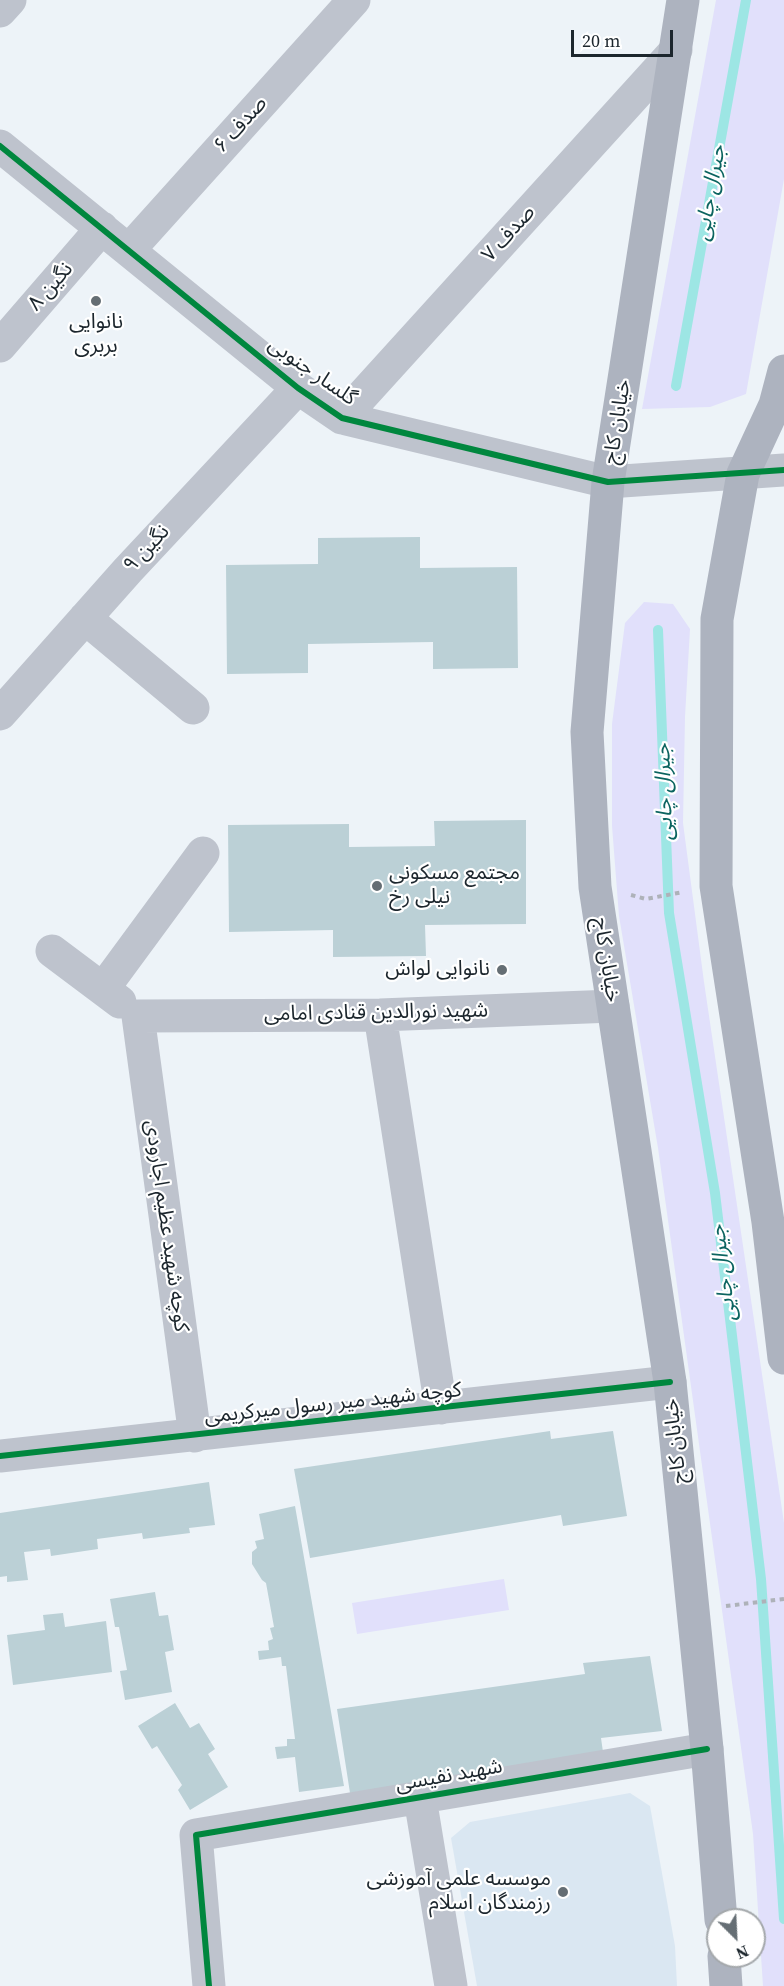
<!DOCTYPE html>
<html>
<head>
<meta charset="utf-8">
<style>
	body { margin:0 }
	#map { position:relative; width:784px; height:1986px; overflow:hidden; background:#edf3f8; font-family:"Source Serif 4",serif }
	canvas { display:block }
	.north { position:absolute; left:706px; top:1908px; width:60px; height:60px; box-sizing:border-box; background:#fff; border:2px solid #a4a8ab; border-radius:50%; rotate:156deg; font-size:16px; font-weight:700; line-height:24px; text-align:center; color:#1c262d }
	.north::after { content:''; display:block; margin:auto; width:21px; height:27px; background:#656e74; clip-path:polygon(50% 0,100% 100%,50% 72%,0 100%) }
	.scale { position:absolute; left:571px; top:30px; width:102px; height:27px; box-sizing:border-box; border:3px solid #1c262d; border-top:0; padding-left:8px; font-size:18px; line-height:21px; white-space:nowrap; color:#1c262d; -webkit-text-stroke:4px #fff; paint-order:stroke }
</style>
</head>
<body>
<div id="map">
<canvas width="784" height="1986"></canvas>
<div class="north">N</div>
<div class="scale">20 m</div>
</div>
<script>
const c = document.querySelector('canvas').getContext('2d');
c.lineJoin = 'round';
function fillPath(path, color) { c.fillStyle = color; c.fill(path, 'evenodd'); }
function stroke(path, color, width, dash) { c.strokeStyle = color; c.lineWidth = width; c.lineCap = dash ? 'butt' : 'round'; c.setLineDash(dash || []); c.stroke(path); }
function write(font, color, halo, rows, align = 'center') {
  c.font = font + ' "Source Serif 4","Noto Sans Arabic",serif'; c.lineWidth = 4.5; c.setLineDash([]); c.textBaseline = 'middle'; c.strokeStyle = halo; c.fillStyle = color; for (const [text, x, y, turn = 0] of rows) {
    c.save(); c.translate(x, y); c.rotate((+turn || 0) * Math.PI / 180); c.textAlign = isNaN(turn) ? turn : align; if (halo) c.strokeText(text, 0, 0); c.fillText(text, 0, 0); c.restore();
  }
}
fillPath(new Path2D(`
	M630,1793L650,1806L675,1946L677,1986H477L451,1838L470,1822Z`), '#dae7f2');
fillPath(new Path2D(`
	M716,0H784V179L746,394L710,407L642,409Z
	M644,602L673,604L690,629L685,717L683,823L704,982L784,1523V1986H763L753,1834L658,1148L619,916L612,826V724L625,623Z
	M504,1579L509,1610L357,1634L352,1603Z`), '#e1e0fb');
stroke(new Path2D(`
	M676,386L746,0
	M658,630L669,913L715,1193L761,1579L784,1919`), '#9de6e4', 10);
fillPath(new Path2D(`
	M420,537V568L517,567L518,668L433,669V642L308,644V673L227,674L226,565L318,564V538Z
	M526,820V924L425,925L426,956L333,957V930L229,932L228,825L349,824V847L435,846L434,821Z
	M550,1431L551,1439L613,1431L627,1516L563,1526L561,1515L310,1558L294,1469Z
	M209,1482L215,1525L189,1528L190,1533L143,1539L142,1533L97,1539L98,1549L51,1556L50,1549L24,1552L28,1580L7,1582V1576L0,1577V1513Z
	M295,1506L344,1786L299,1792L295,1757L277,1759L275,1747L287,1746V1739H295L286,1666H282L281,1657L259,1660L258,1651L269,1650L268,1641L273,1639L270,1628L274,1627L266,1583L262,1580L252,1564V1552L257,1548L255,1541L264,1539L259,1514Z
	M155,1592L159,1616L168,1615L174,1650L165,1652L172,1692L125,1700L120,1671L127,1670L119,1627H115L110,1599Z
	M63,1613L65,1627L106,1621L112,1672L13,1685L7,1635L45,1630L43,1615Z
	M650,1656L662,1731L601,1738L603,1752L350,1793L337,1709L585,1674L583,1663Z
	M175,1703L190,1728L199,1723L215,1749L208,1754L228,1787L190,1810L178,1790L182,1785L157,1746L152,1749L138,1726Z`), '#bbd0d6');
stroke(new Path2D(`
	M631,895L646,899L683,892
	M726,1606L784,1599`), '#aeb2b9', 4, [4.5, 4.5]);
stroke(new Path2D(`
	M0,11L10,0
	M0,146L298,388L342,418L608,482L784,470
	M129,250L354,0
	M0,346L102,228
	M342,418L676,50
	M85,618L193,708
	M0,714L128,570L298,388
	M52,951L120,1002
	M103,989L203,853
	M380,1015L441,1408
	M138,1016L380,1015L613,1006
	M138,1016L195,1436
	M0,1456L670,1382
	M420,1798L451,1986
	M209,1986L196,1835L707,1749`), '#bec3cd', 33);
stroke(new Path2D(`
	M683,0L608,482L587,732L595,887L670,1382L707,1749L721,1920
	M784,371L775,405L743,474L717,619L716,886L768,1222L784,1358
	M724,1956L726,1986`), '#adb3bf', 33);
stroke(new Path2D(`
	M0,146L298,388L342,418L608,482L784,470
	M0,1456L670,1382
	M209,1986L196,1835L707,1749`), '#00873e', 6);
for (const [x, y, r, color] of [
	[96,301,6,"#656e74"],
	[377,886,6,"#656e74"],
	[502,970,6,"#656e74"],
	[563,1892,6,"#656e74"]
]) { const dot = new Path2D(); dot.arc(x, y, r, 0, 2 * Math.PI); c.fillStyle = color; c.fill(dot); stroke(dot, '#fff', 2); }
write('21px', '#1c262d', '#fff', [
	["صدف ۶",241,125,-48],
	["صدف ۷",509,234,-48],
	["نگین ۸",51,287,-49],
	["گلسار جنوبی",312,372,35],
	["خیابان کاج",618,422,-81],
	["نگین ۹",147,549,-47],
	["خیابان کاج",606,960,81],
	["شهید نورالدین قنادی امامی",376,1013,-1],
	["کوچه شهید عظیم اجارودی",166,1226,82],
	["کوچه شهید میر رسول میرکریمی",333,1404,-6],
	["خیابان کاج",676,1441,-96],
	["شهید نفیسی",449,1776,-10]
]);
write('21px', '#1c262d', '#fff', [
	["نانوایی",96,323,"center"],
	["بربری",96,347,"center"],
	["مجتمع مسکونی",389,874,"left"],
	["نیلی رخ",389,898,"left"],
	["نانوایی لواش",490,970],
	["موسسه علمی آموزشی",551,1880],
	["رزمندگان اسلام",551,1904]
], 'right');
write('italic 22px', '#0b6460', '#fff', [
	["جیرال چایی",711,193,-80],
	["جیرال چایی",665,792,-92],
	["جیرال چایی",724,1273,-97]
]);
</script>
</body>
</html>
